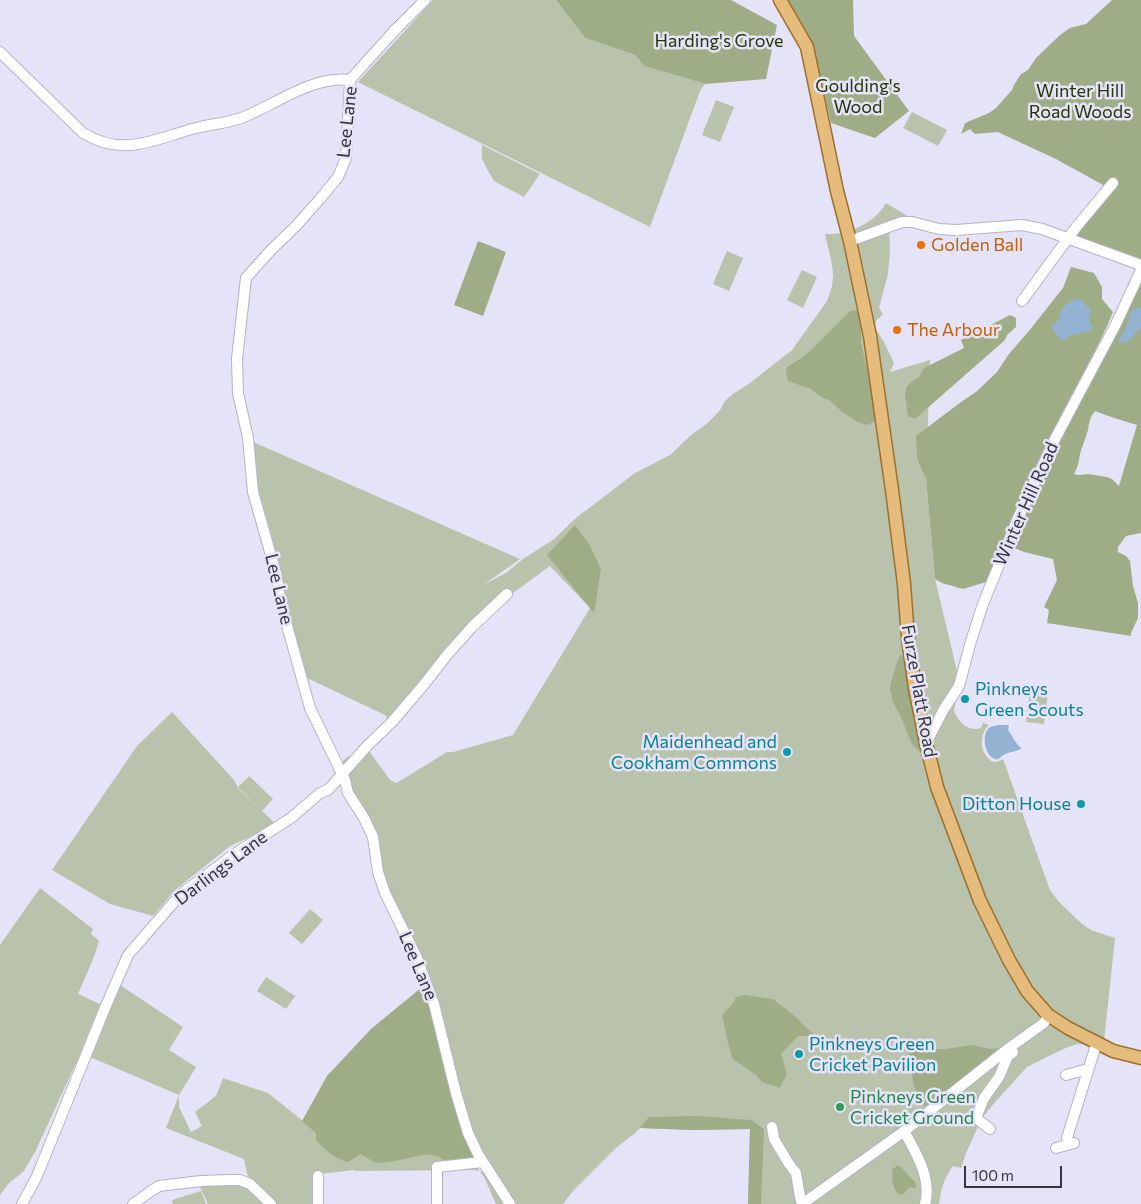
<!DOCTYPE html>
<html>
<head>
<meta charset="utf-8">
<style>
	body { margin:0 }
	#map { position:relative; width:1141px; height:1204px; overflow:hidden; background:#e5e3f7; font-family:Commissioner,sans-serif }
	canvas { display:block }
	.scale { position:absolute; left:964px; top:1166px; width:98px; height:22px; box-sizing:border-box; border:2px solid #36353d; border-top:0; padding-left:6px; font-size:15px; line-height:18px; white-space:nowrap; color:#36353d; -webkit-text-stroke:4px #e5e3f7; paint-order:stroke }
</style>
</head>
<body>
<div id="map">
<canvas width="1141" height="1204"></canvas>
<div class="scale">100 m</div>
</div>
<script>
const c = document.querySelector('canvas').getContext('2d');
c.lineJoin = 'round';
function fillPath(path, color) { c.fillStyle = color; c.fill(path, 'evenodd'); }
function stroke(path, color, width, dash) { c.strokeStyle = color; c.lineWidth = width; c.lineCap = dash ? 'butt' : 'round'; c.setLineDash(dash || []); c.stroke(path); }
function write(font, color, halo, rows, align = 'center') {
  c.font = font + ' Commissioner,sans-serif'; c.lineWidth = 5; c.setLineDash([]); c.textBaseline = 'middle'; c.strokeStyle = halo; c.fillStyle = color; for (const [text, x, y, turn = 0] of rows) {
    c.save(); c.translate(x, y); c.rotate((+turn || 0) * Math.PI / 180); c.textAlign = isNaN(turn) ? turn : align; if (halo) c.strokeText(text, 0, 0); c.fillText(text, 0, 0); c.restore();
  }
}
fillPath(new Path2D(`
	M433,0H556L585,38L635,55L644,66L705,84L700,91L650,227L358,82Z
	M716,100L734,107L720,142L702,135Z
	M912,112L947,130L938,146L903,128Z
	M482,145L540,174L524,197L494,181L486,167L482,158Z
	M886,203L914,220L889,224L890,250L888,274L879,308L883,314L876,321L875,328L884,342L894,363L890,372L930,360L926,479L935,579L957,671L956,683L946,701H956L954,711C959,722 967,732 981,728L983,723L989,725C980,733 979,749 988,758C989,760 993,762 995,762C997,762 1001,760 1003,759L1050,890L1059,902L1082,924L1091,930L1115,938L1104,1041L1090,1045L1077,1044L1068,1047L1053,1054L1027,1067L996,1101L982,1118L966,1153L961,1168L953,1166C943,1180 942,1187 939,1204H748L750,1129L694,1130L640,1128L635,1133L617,1147L572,1192L563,1204H513L471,1134L444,1033L389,896L377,852L339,765L347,757L352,756L386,721L387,716L303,676L285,603L280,566L259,491L253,442L520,559L483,585L506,573L523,559L553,540L577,517L592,506L635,473L670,455L690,436L709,422L720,410L725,401L733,394L750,383L792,350L827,301C839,275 830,260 825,234C832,234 839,234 845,232C861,228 878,218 886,203ZM550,566L590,608L513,735L453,752H447L400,781L396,783L390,780L369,751L495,606Z
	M727,251L743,258L729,291L713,284Z
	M802,270L817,277L803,308L787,300Z
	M1030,689L1048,692L1044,724L1026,722Z
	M172,712L234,780L238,788L261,811L238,787L249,776L273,799L262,811L277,825L230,846L175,890L153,916L110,904L52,870L137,746Z
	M40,888L93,929L91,934L99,941L94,957L78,994L100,1004L77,1061L35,1152L23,1172L9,1183L0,1195V945Z
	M310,909L323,920L302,944L289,933Z
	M266,977L295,996L286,1009L257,991Z
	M120,985L183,1027L169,1050L196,1067L179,1095V1107L191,1132L202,1126L195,1112L216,1096L223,1078L268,1093L303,1121L328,1080L326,1077L352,1051L477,1165L479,1171L474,1170L355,1171L354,1170L319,1174L317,1204H208L199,1185L238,1175L248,1177L244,1159L166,1128L179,1095L90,1057L110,1007Z
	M480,1172H484L507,1204H496L484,1177Z
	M201,1191L206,1204H173L172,1200Z`), '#b9c2aa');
fillPath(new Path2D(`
	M556,0H731L777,25L766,79L705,84L644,66L635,55L585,38Z
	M782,0H853L854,36L909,111L875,138L831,123L812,42Z
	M1112,0H1141V259L1135,261L1067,233L1105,191L1103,185L1056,159L1002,134L998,132L975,134L970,129L961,134L965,123L989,113L996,108L1012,90L1014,85L1021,74L1028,70L1036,58L1060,35L1070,28L1086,24Z
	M478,241L506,252L483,316L454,305Z
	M1071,267L1094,273L1102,287V299L1113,312C1098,349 1077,383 1060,418C1034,472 1010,527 986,582L963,589L942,583L935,579L926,479L917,458L916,436L961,402L976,392L997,372L1009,354L1028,332L1063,288Z
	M1141,276V533L1126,536L1118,547V552L1126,556L1130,561L1133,586L1138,603V618L1131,633V636L1047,623L1049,610L1044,607L1057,580L1053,559L1024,552L1009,546L1060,436ZM1095,411L1114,418L1137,425L1119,486L1112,479L1107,477L1088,474L1079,475L1074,474C1078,467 1079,461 1080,454C1082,446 1086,438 1088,430C1089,423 1090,417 1095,411Z
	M858,310L861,320V343L879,420L867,425L858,422L845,414L829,400L821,397L811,389L788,381L786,374L787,367L803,357L815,346L850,311Z
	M1010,315L1016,318V327L1007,335L1005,340L915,419L908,416L905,395L906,388L910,383L919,377L924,368L964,348L961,340Z
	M575,525L589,544L601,569L594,613L547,555Z
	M900,655L906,659L924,755L919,751L912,744L900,715L893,702L890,689L892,678Z
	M422,987L435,1013L478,1159L446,1161L439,1157L427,1154L395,1161L376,1163L360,1154L348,1162C334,1158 326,1151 316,1140V1133L302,1121L327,1076L371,1029Z
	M744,995L773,999L797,1018L802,1024L816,1036H798L781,1054L787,1074L780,1088L762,1082L756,1075L733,1059L730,1051L722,1015L734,1002L736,997Z
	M912,1042L918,1046L936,1049H946L973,1045L989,1049L1005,1048L925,1106L914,1087L908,1046L909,1043Z
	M697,1116L751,1120L764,1129L761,1204H748L750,1129L694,1130L640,1128L649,1117Z
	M898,1165C906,1170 907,1177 915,1181L916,1188L910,1187L903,1194L899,1195C891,1186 893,1181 892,1170Z`), '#9fad86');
fillPath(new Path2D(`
	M1081,299L1091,311L1089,318L1090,324L1094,327L1088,332L1072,335L1061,341L1051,327L1058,321L1062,308L1073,300Z
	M1140,307L1141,308V327L1127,343L1118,341L1126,327L1132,310Z
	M998,725H1009L1008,730C1013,737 1015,743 1021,748V749C1015,752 1007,752 1002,756C999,758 999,760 995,759C984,755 981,734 990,727C993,726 996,726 998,725Z`), '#94b2d1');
const minor = new Path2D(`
	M425,0L395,30L350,80L346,158L338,177L319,200L296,226L271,250L246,278L237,359L238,393L248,438L253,492L276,573L281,604L310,708L345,780L348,793L364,818L373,837L378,872L385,893L417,958L434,1004L456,1093L468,1133L478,1154L510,1204
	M0,52L83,133C124,158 154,139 196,128C211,124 229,123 244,117C278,103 312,76 350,80
	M850,241L902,222H912L939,229L956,230L1022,225L1042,229L1141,265
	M1022,301L1077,226L1113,183
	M926,743L944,709L959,686L971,641L983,604L1018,518L1055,439L1116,324L1141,270
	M1066,1075L1088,1069
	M772,1127L774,1139L789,1164L796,1173L800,1197L802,1204
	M990,1129L976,1118L984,1098L999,1077L1008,1056L1013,1052L1010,1049
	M904,1131C916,1153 932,1178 925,1204
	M1069,1144L1067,1138L1097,1042
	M1056,1148L1074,1143
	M22,1204L37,1176L105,1008L128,955L181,894L236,853L291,818L319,794L329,789L367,746L391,723L422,687L447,655L472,627L507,594
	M133,1204L151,1191L159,1186L201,1181L229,1180H240L250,1184L271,1204
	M318,1204V1176
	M437,1204V1167L483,1162
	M802,1204L903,1132L1009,1048L1044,1023L1048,1015`);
const major = new Path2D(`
	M780,0L807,47L837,191L850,241L870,336L892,490L904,584L908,638L915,688L926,743L937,787L980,901L1009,960L1027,991L1048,1015L1068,1028L1113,1051L1141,1058`);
stroke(minor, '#b5b3c6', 12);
stroke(major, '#9c702d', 15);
stroke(minor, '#fff', 10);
stroke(major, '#e5bc7c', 12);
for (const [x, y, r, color] of [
	[921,245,5,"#e8710a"],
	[897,330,5,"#e8710a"],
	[965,699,5,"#0f9aa8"],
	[787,752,5,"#0f9aa8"],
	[1081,804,5,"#0f9aa8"],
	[799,1054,5,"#0f9aa8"],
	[840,1107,5,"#2e9e5b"]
]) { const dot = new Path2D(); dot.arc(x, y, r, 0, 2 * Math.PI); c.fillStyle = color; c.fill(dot); stroke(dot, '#e5e3f7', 2); }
write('18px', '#283507', '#e5e3f7', [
	["Harding's Grove",719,41],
	["Goulding's",858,86],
	["Wood",858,107],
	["Winter Hill",1080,91],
	["Road Woods",1080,112]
]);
write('18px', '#36353d', '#e5e3f7', [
	["Lee Lane",347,122,-84],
	["Winter Hill Road",1026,504,-66],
	["Lee Lane",279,589,77],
	["Furze Platt Road",919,691,80],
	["Darlings Lane",221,868,-37],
	["Lee Lane",418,966,67]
]);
write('18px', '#c56008', '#e5e3f7', [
	["Golden Ball",931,245],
	["The Arbour",907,330]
], 'left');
write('18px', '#0d838f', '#e5e3f7', [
	["Pinkneys",975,689],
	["Green Scouts",975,710],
	["Maidenhead and",777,742,"right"],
	["Cookham Commons",777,763,"right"],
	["Ditton House",1071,804,"right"],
	["Pinkneys Green",809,1044],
	["Cricket Pavilion",809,1065]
], 'left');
write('18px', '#27864d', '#e5e3f7', [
	["Pinkneys Green",850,1097],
	["Cricket Ground",850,1118]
], 'left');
</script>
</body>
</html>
